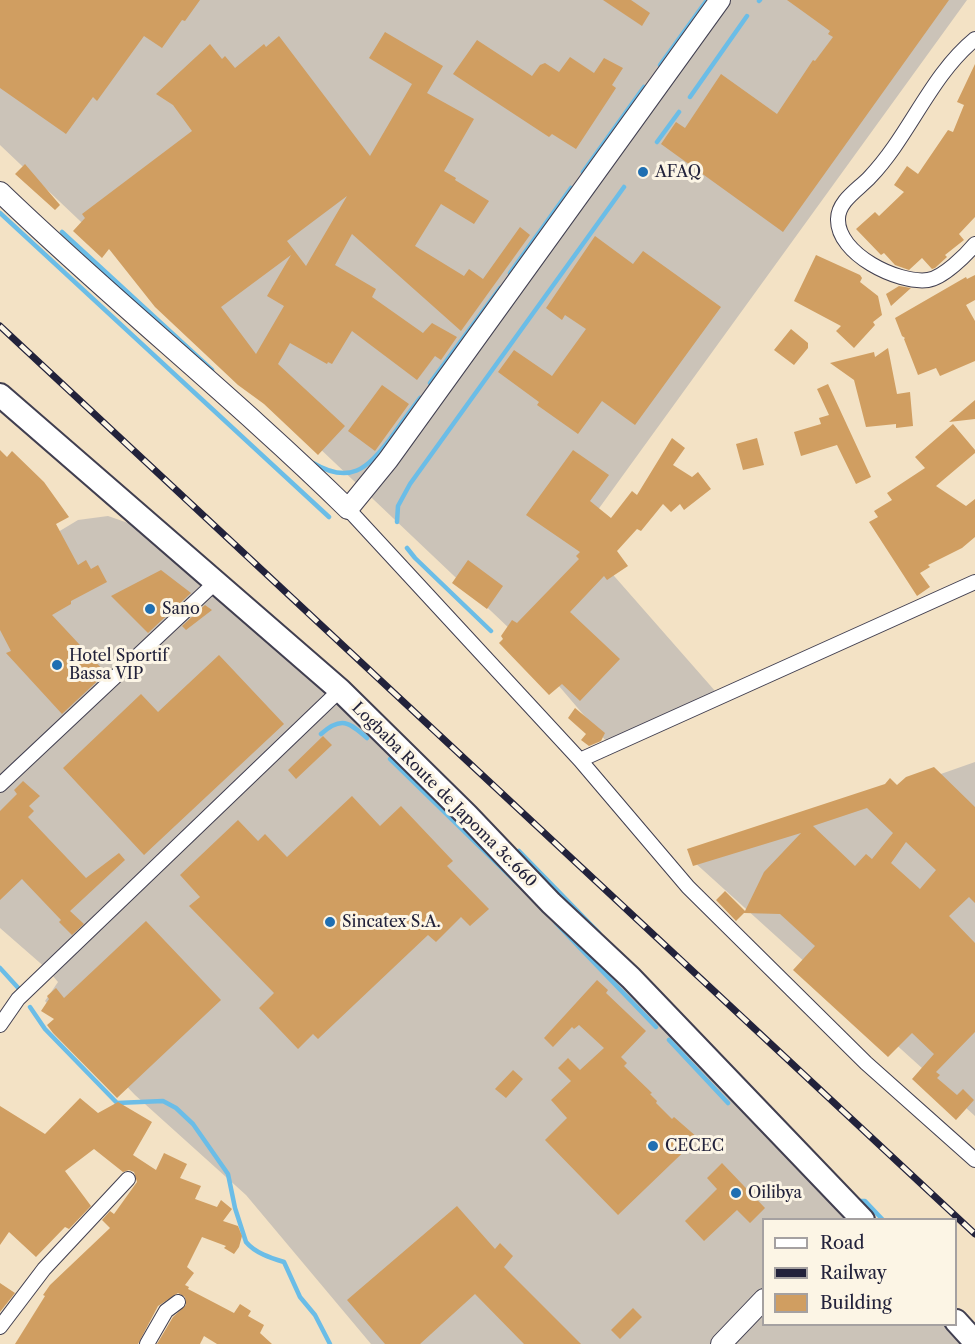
<!DOCTYPE html>
<html>
<head>
<meta charset="utf-8">
<style>
	body { margin:0 }
	#map { position:relative; width:975px; height:1344px; overflow:hidden; background:#f3e2c5; font-family:"Libre Caslon Text",serif }
	canvas { display:block }
	.legend { position:absolute; left:762px; top:1218px; width:195px; height:108px; box-sizing:border-box; background:#fcf5e5; border:2px solid #a5a1a1; margin:0; padding:8px 10px; list-style:none; font-size:18px; color:#22223b }
	.legend li { display:flex; align-items:center; gap:12px; height:30px }
	.legend b { width:30px; border:2px solid #a5a1a1 }
</style>
</head>
<body>
<div id="map">
<canvas width="975" height="1344"></canvas>
<ul class="legend">
<li><b style="height:8px;background:#fff"></b>Road</li>
<li><b style="height:8px;background:#22223b"></b>Railway</li>
<li><b style="height:16px;background:#d09e61"></b>Building</li>
</ul>
</div>
<script>
const c = document.querySelector('canvas').getContext('2d');
c.lineJoin = 'round';
function fillPath(path, color) { c.fillStyle = color; c.fill(path, 'evenodd'); }
function stroke(path, color, width, dash) { c.strokeStyle = color; c.lineWidth = width; c.lineCap = dash ? 'butt' : 'round'; c.setLineDash(dash || []); c.stroke(path); }
function write(font, color, halo, rows, align = 'center') {
  c.font = font + ' "Libre Caslon Text",serif'; c.lineWidth = 6; c.setLineDash([]); c.textBaseline = 'middle'; c.strokeStyle = halo; c.fillStyle = color; for (const [text, x, y, turn = 0] of rows) {
    c.save(); c.translate(x, y); c.rotate((+turn || 0) * Math.PI / 180); c.textAlign = isNaN(turn) ? turn : align; if (halo) c.strokeText(text, 0, 0); c.fillText(text, 0, 0); c.restore();
  }
}
fillPath(new Path2D(`
	M0,0H967L579,536L723,700L606,741L511,630L0,145Z
	M108,516L137,526L403,757L859,1219L764,1220V1324H956L974,1344H371L246,1195L135,1095L45,1001L58,982L47,969L0,928V567L78,520Z
	M975,762V1116L693,861Z`), '#cbc3b8');
stroke(new Path2D(`
	M759,1L760,0
	M660,65L707,0
	M690,97L747,16
	M657,142L679,112
	M583,172L644,87
	M0,213L329,517
	M62,232L212,370
	M510,273L571,188
	M430,383L500,288
	M313,463C350,485 367,469 390,439C400,425 410,411 420,398
	M397,522L398,506L410,484L624,187
	M407,548L415,558L491,631
	M321,734C341,716 349,722 367,738
	M390,759L519,885
	M519,851L599,933
	M556,923L656,1027
	M0,968L21,991
	M30,1007L45,1029L117,1103L163,1101L176,1108L193,1124L228,1174L235,1208L246,1242C255,1253 271,1258 284,1262L300,1297L315,1315L330,1344
	M669,1040L728,1103
	M855,1201H865L883,1220`), '#6bbde7', 4.5);
fillPath(new Path2D(`
	M0,0H200L185,21L182,20L162,48L144,36L97,101L93,97L66,134L0,88Z
	M603,0H631L650,13L642,26Z
	M787,0H949L783,232L661,144L676,122L685,128L721,74L777,114L813,60L815,61L833,37L828,34L830,31Z
	M385,32L443,66L427,93L474,119L444,171L456,178L455,180L489,201L474,224L441,204L415,246L464,276L469,269L483,279L520,227L530,235L461,331L352,234L335,265L376,289L372,297L423,333L432,323L457,337L441,360L435,356L417,380L352,331L332,364L328,362L327,364L290,343L278,364L345,426L318,455L264,404L238,385L155,307L109,249L102,258L73,231L85,218L82,214L192,131L173,105L156,94L210,44L222,59L225,56L235,68L264,44L266,47L279,36L370,156L412,84L369,58ZM347,196L306,266L287,241ZM291,255L267,296L284,306L256,354L221,307Z
	M477,40L532,76L540,65L545,63L559,72L570,57L594,73L604,58L623,68L612,85L616,88L576,149L552,134L549,137L453,74Z
	M975,64V217L959,234L964,240L945,255L947,257L935,268L932,269L922,258L909,270L895,265L884,253L881,255L856,229L875,212L879,216L904,192L894,185L907,166L918,174L948,130L953,132L964,105L957,102Z
	M25,164L60,205L55,210L15,174Z
	M595,236L633,264L643,251L721,307L635,425L602,401L578,434L537,405L539,402L498,372L514,350L552,376L586,329L565,315L562,320L546,308Z
	M816,255L860,275L862,278L860,282L878,296L882,315L873,322L875,325L854,348L836,331L841,326L794,301Z
	M975,275V300L966,305L975,321V361L940,376L936,368L918,375L904,339L905,338L902,336L895,318L966,277L967,279Z
	M899,286L911,288L891,306L886,294Z
	M791,329L808,343V348L794,365L774,350Z
	M888,348L897,394L910,392L913,426L896,428V424L866,427L854,380L830,363L874,352L875,357Z
	M828,384L871,477L856,484L837,445L801,456L794,432L821,424L819,418L829,415L817,389Z
	M382,385L409,404L375,451L348,431Z
	M975,400V419L949,422Z
	M953,424L975,450V453L936,486L966,506L975,499V537L962,548L928,565L930,567L920,573L930,587L917,596L869,522L878,517L874,511L892,500L887,493L925,468L915,457Z
	M672,438L685,448L673,465L692,477L698,472L711,489L684,510L680,504L671,512L663,504L641,531L637,529L617,551L628,566L607,580L604,576L570,612L620,659L580,701L562,684L549,695L499,643L503,639L501,636L512,620L517,623L579,559L576,556L580,552L526,515L573,450L609,475L590,501L611,518L632,491L637,495Z
	M757,438L764,465L743,470L736,444Z
	M0,450L7,457L12,451L44,482L69,517L56,524L78,565L86,560L91,569L98,565L107,582L71,601V604L52,615L106,673L62,714L6,653L11,651L0,630Z
	M468,560L503,586L487,609L452,583Z
	M161,570L191,593L148,633L111,596Z
	M205,605L212,610L186,630L182,626Z
	M219,655L284,724L144,855L63,768L141,694L158,712Z
	M575,708L605,733L601,741L589,746L581,740L586,734L568,718Z
	M323,736L332,745L296,779L288,770Z
	M934,767L975,807V903L969,897L949,916L975,943V1032L936,1072L940,1075L937,1078L957,1095L963,1089L974,1100L956,1120L912,1079L934,1054L912,1033L888,1057L793,970L815,946L780,914L744,913L736,921L716,900L725,891L745,911L764,872L801,833L693,866L687,849L885,784L890,778L897,785L906,777ZM867,808L893,833L872,859L866,854L855,866L813,826ZM906,842L936,870L920,889L891,863Z
	M23,781L40,796L29,806L34,811L28,817L86,878L119,853L125,860L70,911L84,924L72,935L59,922L61,920L22,879L0,900V811L17,794L14,790Z
	M352,796L380,826L401,806L453,861L447,866L489,909L470,926L461,917L436,942L428,935L318,1039L313,1034L298,1049L259,1008L274,993L189,906L200,897L180,875L238,820L258,841L265,834L287,857Z
	M146,921L221,1000L117,1098L53,1033L47,1025L54,1019L41,1011L49,999L47,996L56,988L64,998Z
	M597,980L608,990L606,993L646,1031L621,1057L627,1063L624,1066L652,1093L650,1094L657,1101L656,1103L672,1119L674,1117L698,1138L618,1215L545,1140L567,1118L551,1100L571,1081L558,1068L568,1058L580,1070L604,1048L579,1025L574,1029L572,1027L553,1047L544,1038Z
	M513,1070L523,1079L506,1098L495,1089Z
	M80,1098L98,1113L118,1102L152,1122L133,1155L156,1170L164,1153L187,1164L180,1178L201,1186L195,1199L217,1207L221,1200L232,1209L223,1221L238,1226L242,1236L239,1247L234,1254L224,1248L226,1246L202,1237L187,1267L194,1273L185,1285L189,1287L188,1289L234,1313L240,1304L251,1311L248,1316L264,1325L260,1333L272,1344H217L204,1336L200,1344H157L173,1317L186,1305L185,1297L178,1293L158,1306L138,1344H15L45,1296L43,1295L50,1285L110,1228L102,1220L110,1211L114,1214L137,1182L134,1172L129,1170L123,1172L94,1149L65,1171L91,1206L69,1229L65,1227L36,1257L9,1232L0,1245V1106L45,1134Z
	M722,1163L765,1208L750,1223L737,1210L704,1241L685,1221L717,1189L707,1178Z
	M457,1206L495,1249L500,1243L513,1256L504,1267L581,1344H524L475,1294L420,1344H385L347,1300Z
	M0,1283L15,1293L0,1312Z
	M633,1308L642,1317L620,1339L611,1330Z`), '#d09e61');
const street = new Path2D(`
	M975,39C930,76 910,135 870,177C859,189 838,201 838,219C837,254 898,284 928,280C943,278 966,255 975,244
	M348,509L580,760L688,887L866,1063L975,1160
	M580,760L975,582
	M0,785L216,582
	M0,1025L18,999L340,690
	M0,1327L44,1269L128,1179
	M147,1344L166,1311L178,1302`);
const secondary = new Path2D(`
	M0,192C113,301 236,399 348,509L388,460L720,0
	M721,1344L764,1299`);
const primary = new Path2D(`
	M0,395L340,690L467,815L551,903L631,978L863,1220
	M956,1321L975,1342`);
stroke(street, '#413f50', 16);
stroke(secondary, '#413f50', 22);
stroke(primary, '#413f50', 26);
stroke(street, '#fff', 14);
stroke(secondary, '#fff', 20);
stroke(primary, '#fff', 22);
const rail = new Path2D(`
	M0,326L975,1234`);
stroke(rail, '#22223b', 7);
stroke(rail, '#fcf5e5', 4.5, [14]);
for (const [x, y, r, color] of [
	[643,172,6,"#1f6fb2"],
	[150,609,6,"#1f6fb2"],
	[57,665,6,"#1f6fb2"],
	[330,922,6,"#1f6fb2"],
	[653,1146,6,"#1f6fb2"],
	[736,1193,6,"#1f6fb2"]
]) { const dot = new Path2D(); dot.arc(x, y, r, 0, 2 * Math.PI); c.fillStyle = color; c.fill(dot); stroke(dot, '#fcf5e5', 2); }
write('16px', '#22223b', '#fcf5e5', [
	["AFAQ",655,172],
	["Sano",162,609],
	["Hotel Sportif",69,656],
	["Bassa VIP",69,674],
	["Sincatex S.A.",342,922],
	["CECEC",665,1146],
	["Oilibya",748,1193]
], 'left');
write('16px', '#22223b', '#fcf5e5', [
	["Logbaba Route de Japoma 3c.660",444,795,45]
]);
</script>
</body>
</html>
